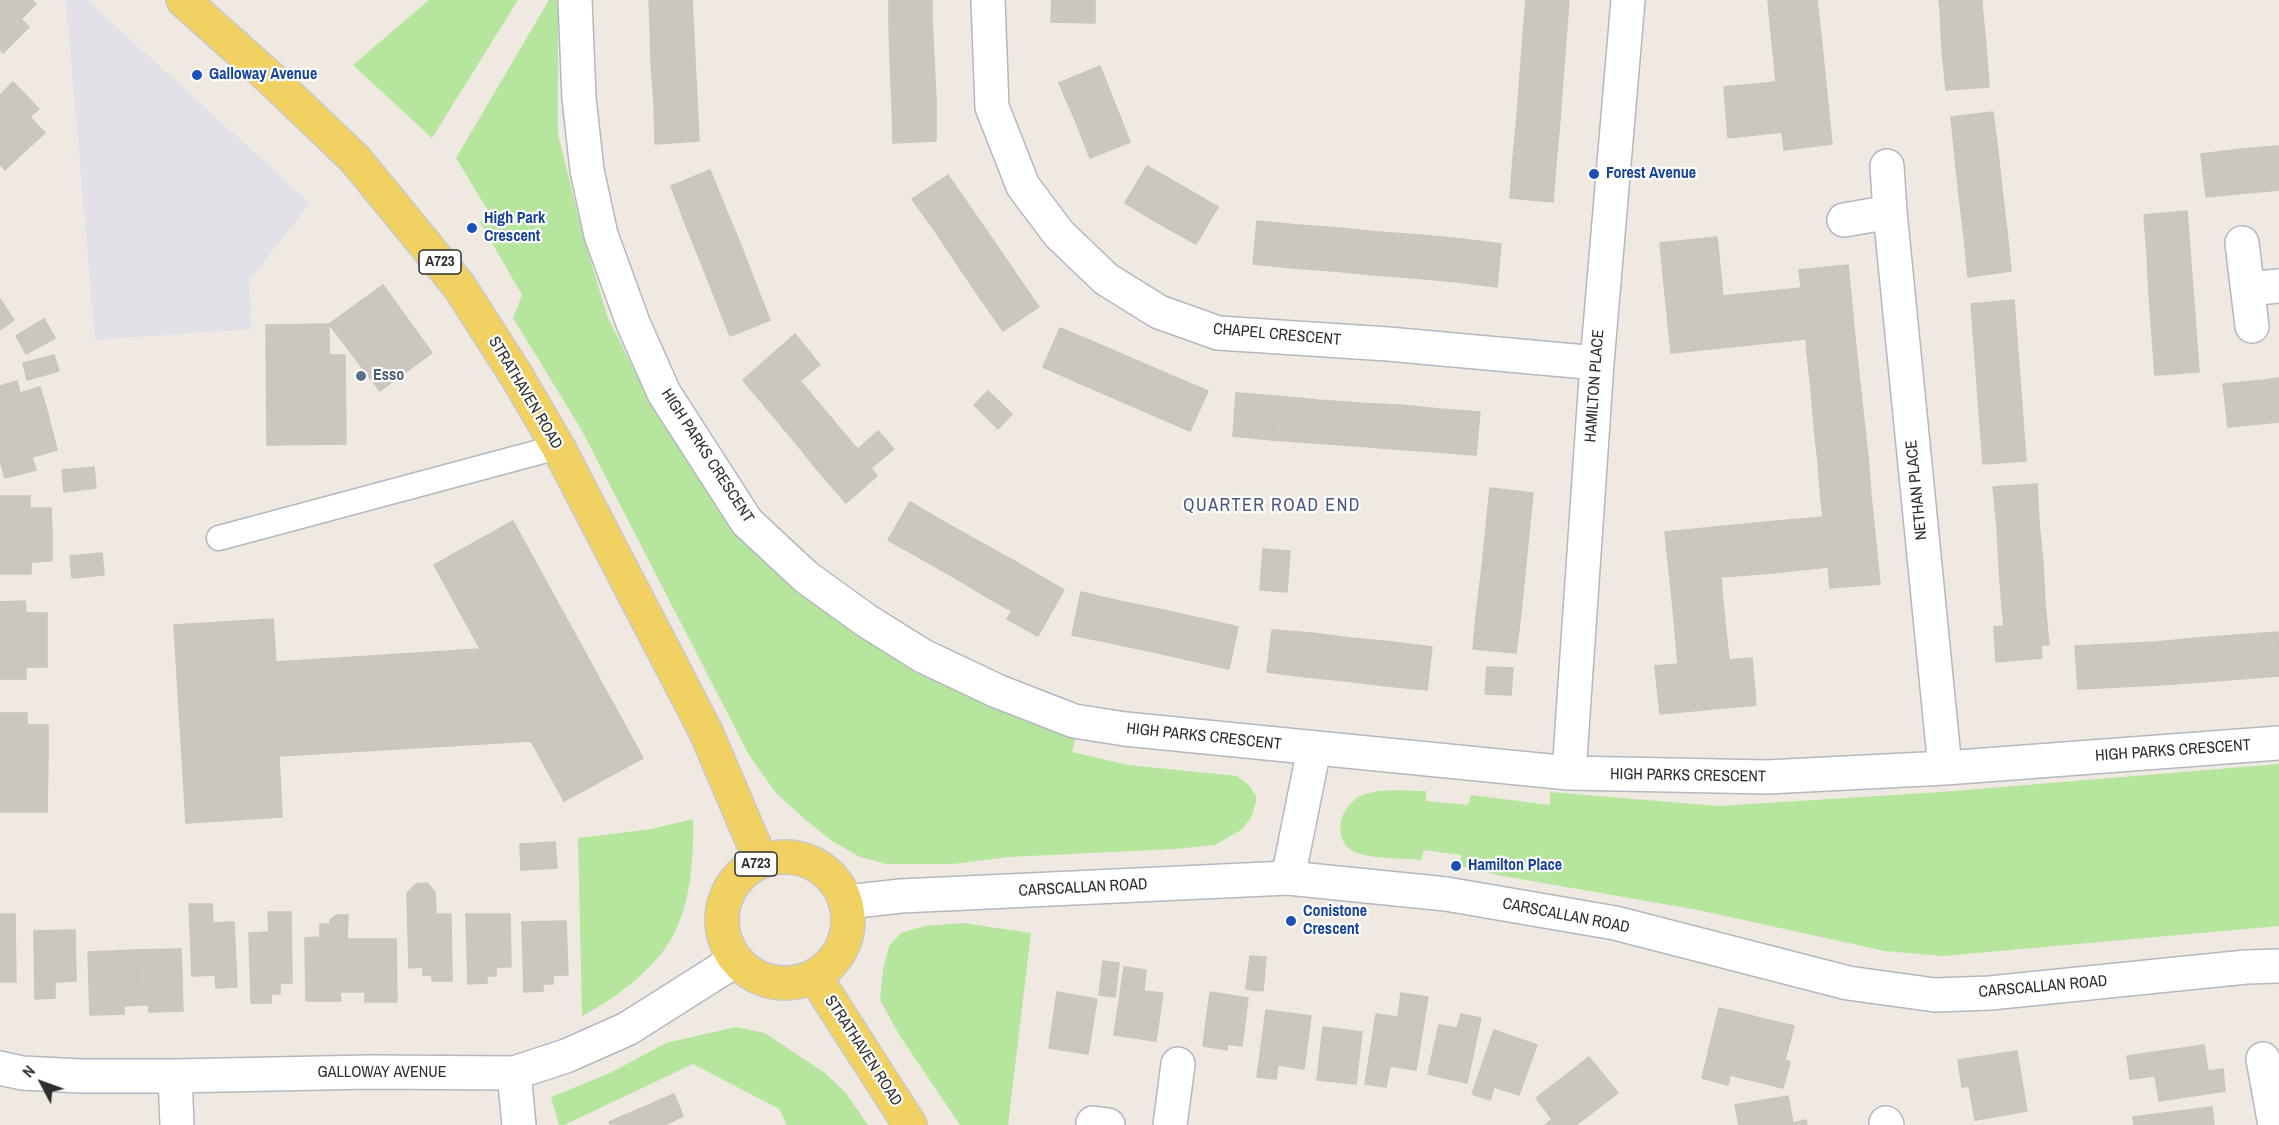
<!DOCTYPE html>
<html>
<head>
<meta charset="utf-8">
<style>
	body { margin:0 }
	#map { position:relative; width:2279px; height:1125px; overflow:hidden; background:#efe9e1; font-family:"Archivo Narrow",sans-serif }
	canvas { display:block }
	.north { position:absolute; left:12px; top:1053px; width:60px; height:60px; -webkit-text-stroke:4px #fff; paint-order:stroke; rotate:311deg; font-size:16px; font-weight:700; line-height:24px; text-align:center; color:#2e2e2e }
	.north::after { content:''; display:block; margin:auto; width:21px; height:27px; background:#2e2e2e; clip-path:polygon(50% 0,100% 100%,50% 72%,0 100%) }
</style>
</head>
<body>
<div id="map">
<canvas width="2279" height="1125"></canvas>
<div class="north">N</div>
</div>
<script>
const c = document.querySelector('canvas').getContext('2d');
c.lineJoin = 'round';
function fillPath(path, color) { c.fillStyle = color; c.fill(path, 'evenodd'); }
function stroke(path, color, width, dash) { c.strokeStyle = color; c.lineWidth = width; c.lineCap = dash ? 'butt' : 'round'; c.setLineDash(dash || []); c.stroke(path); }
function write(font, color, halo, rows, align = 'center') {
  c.font = font + ' "Archivo Narrow",sans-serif'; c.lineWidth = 4.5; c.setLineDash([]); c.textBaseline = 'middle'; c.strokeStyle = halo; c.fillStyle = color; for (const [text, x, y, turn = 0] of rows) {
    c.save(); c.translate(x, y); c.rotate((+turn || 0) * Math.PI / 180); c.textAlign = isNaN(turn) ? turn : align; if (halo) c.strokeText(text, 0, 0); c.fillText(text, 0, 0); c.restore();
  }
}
fillPath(new Path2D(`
	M66,0H87L310,203L249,281L252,329L95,340Z`), '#e3e1e8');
fillPath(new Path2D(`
	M429,0H518L432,138L353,65Z
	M549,0H558V134L584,239L608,318L656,413L711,493L852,629L924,676L994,709L1076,737L1072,752L1128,765L1237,776L1249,785L1256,796V802L1251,818L1241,830L1215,845L1175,849L1008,857L953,864H887L860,857L832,841L806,820L776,793L749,755L581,429L513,318L522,295L480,222L490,214L456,158Z
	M2279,764V926L1943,956L1885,951L1698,910L1498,875L1461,866V855L1424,850L1421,860C1403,858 1377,859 1360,854C1329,845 1338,803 1365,794C1384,788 1406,791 1426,791V801L1468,805L1471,795L1550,805V792L1719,806L1942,792Z
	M693,819C694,859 691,906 670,941C651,972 613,1000 582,1016L578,838L652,829Z
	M963,923L1031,933L1008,1125H960L900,1036L880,1000L883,970L889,946L901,933L925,926Z
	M736,1027L765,1033L825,1073L845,1092L868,1125H787L779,1109L693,1064L564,1125H559L551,1097L610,1073L666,1043Z`), '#b6e59e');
const building = new Path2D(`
	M2,0H32L36,4L21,19L29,27L3,53L0,50V2Z
	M649,0H692L693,20L650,22Z
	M889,0H932V20L889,22Z
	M1052,0H1095V23L1051,22Z
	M1526,0H1569L1566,39L1523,36Z
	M1768,0H1817L1819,18L1770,23Z
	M1939,0H1982V5L1940,9Z
	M1982,5L1986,46L1942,49L1940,9Z
	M1819,18L1823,55L1774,60L1770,23Z
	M693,20L695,60L651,62L650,22Z
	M932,20L934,59L890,61L889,22Z
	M1523,36L1566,39L1563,78L1520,76Z
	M1986,46L1989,87L1946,90L1942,49Z
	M1823,55L1832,144L1784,150L1782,132L1728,138L1724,87L1776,82L1774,60Z
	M934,59L936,101L892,102L890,61Z
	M695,60L697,101L654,103L651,62Z
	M1100,66L1115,104L1075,120L1059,83Z
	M1520,76L1563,78L1560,120L1517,117Z
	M13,82L39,109L30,117L45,133L25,151L0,125V95Z
	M697,101L699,141L655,144L654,103Z
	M936,101V141L893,143L892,102Z
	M1115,104L1130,142L1090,158L1075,120Z
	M1993,112L1998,151L1955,156L1951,117Z
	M1517,117L1560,120L1556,162L1513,158Z
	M0,125L25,151L5,170L0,164Z
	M2279,146V190L2247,193L2242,149Z
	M2242,149L2247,193L2206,197L2201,154Z
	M1998,151L2002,190L1959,195L1955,156Z
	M1513,158L1556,162L1553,202L1510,198Z
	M1147,166L1182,186L1160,224L1125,203Z
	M710,170L725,207L685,223L671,186Z
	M948,175L970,207L935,231L912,199Z
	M1182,186L1218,207L1196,244L1160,224Z
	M2002,190L2007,231L1964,236L1959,195Z
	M725,207L740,243L700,260L685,223Z
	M970,207L993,240L957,264L935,231Z
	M2187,211L2190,251L2147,254L2144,215Z
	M1257,221L1298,225L1294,268L1253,264Z
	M1298,225L1339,228L1334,271L1294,268Z
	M1339,228L1378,232L1374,275L1334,271Z
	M2007,231L2011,271L1968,277L1964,236Z
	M1378,232L1420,235L1416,278L1374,275Z
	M1420,235L1462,239L1457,282L1416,278Z
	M1717,237L1723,296L1743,294L1749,345L1671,353L1660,243Z
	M1462,239L1501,244L1497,287L1457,282Z
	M993,240L1016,274L980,298L957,264Z
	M740,243L755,282L715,298L700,260Z
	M2190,251L2193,291L2149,294L2147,254Z
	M1848,265L1856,348L1807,353L1806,339L1749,345L1743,294L1801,288L1799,270Z
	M1016,274L1039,307L1003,331L980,298Z
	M755,282L770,320L730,336L715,298Z
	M383,285L432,353L380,391L329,324Z
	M2193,291L2196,331L2152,334L2149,294Z
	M0,299L14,320L0,330Z
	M2014,300L2017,340L1974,343L1971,304Z
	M44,319L55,338L26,354L16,336Z
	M329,324V355H345L346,444L267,445L266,325Z
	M1060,328L1096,343L1079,383L1043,367Z
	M2196,331L2199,372L2155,375L2152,334Z
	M795,334L820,365L800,381L802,383L768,410L743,380Z
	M2017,340L2020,380L1977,383L1974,343Z
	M1096,343L1133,359L1116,399L1079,383Z
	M1856,348L1860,384L1811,389L1807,353Z
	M54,355L59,371L27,380L23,363Z
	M1133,359L1170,375L1153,415L1116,399Z
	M1170,375L1208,391L1190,431L1153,415Z
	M2279,378V422L2268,423L2264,380Z
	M2020,380L2023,421L1980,424L1977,383Z
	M2264,380L2268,423L2228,427L2223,384Z
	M17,381L20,393L40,387L48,414L0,427V386Z
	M802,383L827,413L794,441L768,410Z
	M1860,384L1864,421L1814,425L1811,389Z
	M988,391L1012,414L998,429L974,405Z
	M1236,393L1276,396L1272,440L1233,436Z
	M1276,396L1317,400L1314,443L1272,440Z
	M1317,400L1359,403L1356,446L1314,443Z
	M1359,403L1399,405L1395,449L1356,446Z
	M1399,405L1440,409L1436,452L1395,449Z
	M1440,409L1480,412L1476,455L1436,452Z
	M827,413L853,444L819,472L794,441Z
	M48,414L57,450L32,457L36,470L5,478L0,460V427Z
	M1864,421L1868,457L1818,462L1814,425Z
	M2023,421L2026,461L1983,464L1980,424Z
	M878,431L894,449L871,468L877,476L846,503L819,472L853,444L858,449Z
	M1868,457L1871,495L1821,500L1818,462Z
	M94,467L96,488L64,492L62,470Z
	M2037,484L2039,523L1997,527L1993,487Z
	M1490,488L1533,493L1529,532L1486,528Z
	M1871,495L1880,584L1830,588L1828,567L1772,573L1767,522L1823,517L1821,500Z
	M0,496H30V508H51L52,535L0,536Z
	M910,502L944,522L922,559L888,540Z
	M513,521L643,758L564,801L531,741L279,756L282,817L186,823L174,625L273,619L276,662L480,649L434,565Z
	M944,522L978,541L957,579L922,559Z
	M1767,522L1772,573L1721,577L1723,603L1673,608L1665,532Z
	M2039,523L2043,563L1999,566L1997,527Z
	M1486,528L1529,532L1525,572L1482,567Z
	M52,535V561L31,562V574H0V536Z
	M978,541L1014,561L992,600L957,579Z
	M1263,549L1290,551L1287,592L1260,590Z
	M102,553L104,575L72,578L70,556Z
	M1014,561L1064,590L1038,636L1007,619L1012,611L992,600Z
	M2043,563L2045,604L2002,607L1999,566Z
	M1482,567L1525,572L1521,613L1477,608Z
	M1081,592L1119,601L1111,643L1072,635Z
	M25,601L26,613H47V640L0,641V602Z
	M1119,601L1158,609L1149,651L1111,643Z
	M1723,603L1729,660L1752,658L1756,705L1660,714L1655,666L1678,664L1673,608Z
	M2045,604L2049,645H2041L2042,658L1996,662L1994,627L2004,626L2002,607Z
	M1477,608L1521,613L1516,653L1473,649Z
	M1158,609L1199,618L1189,660L1149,651Z
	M1199,618L1238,627L1229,669L1189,660Z
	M1272,630L1311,633L1306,677L1267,672Z
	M2278,632L2279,676L2240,679L2237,635Z
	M1311,633L1351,638L1346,681L1306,677Z
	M2237,635L2240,679L2201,682L2198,638Z
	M1351,638L1392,642L1387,686L1346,681Z
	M2198,638L2201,682L2160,685L2156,642Z
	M47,640V667H26V679H0V641Z
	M1392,642L1432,647L1427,690L1387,686Z
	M2156,642L2160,685L2117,687L2115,644Z
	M2115,644L2117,687L2078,689L2075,646Z
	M1487,667L1513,668L1511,695L1485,694Z
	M0,713H27V725H48V754H0Z
	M0,754H48L47,812H0Z
	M555,842L557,868L521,870L520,844Z
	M427,883L435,892L436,914H451L452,981H432V975H423V967L409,968L407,893L416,884Z
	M189,904H212L213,923L234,922L237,987L216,988L215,975L192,976Z
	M268,912H291L292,983H280V994H271V1003H251L249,933L269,932Z
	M0,914H15L16,982H0Z
	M466,914H510L511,967H496V976H487V983L468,984Z
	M336,915H348L347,939H355L356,992H340L341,1001H306L305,938L320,937V924H330V920Z
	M566,921L568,975H553V984H543V991L524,992L522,922Z
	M75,930L76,981L55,982V998L35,999L34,931Z
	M355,939H396L397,1002H365V992H356Z
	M181,949L183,1011L149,1012L148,1005H138L136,950Z
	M136,950L138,1005L124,1006V1014L90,1015L88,952Z
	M1250,956L1266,957L1263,991L1246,989Z
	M1103,961L1119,963L1115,997L1099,995Z
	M1124,967L1146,970L1144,991L1163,993L1156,1041L1114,1035Z
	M1057,992L1097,999L1088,1054L1049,1048Z
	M1210,992L1248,998L1242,1046L1228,1044L1227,1050L1203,1046Z
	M1401,993L1428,997L1416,1070L1390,1066L1386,1087L1365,1084L1376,1014L1398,1017Z
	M1719,1008L1794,1026L1785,1060L1790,1062L1783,1088L1730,1075L1728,1085L1702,1078Z
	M1266,1010L1311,1016L1304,1069L1278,1065L1276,1079L1257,1077Z
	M1461,1014L1481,1018L1467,1083L1428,1074L1439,1025L1457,1028Z
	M1323,1027L1362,1032L1356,1084L1317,1080Z
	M1494,1030L1537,1045L1519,1095L1494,1087L1490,1100L1472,1094Z
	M2204,1045L2208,1071L2223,1069L2225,1091L2159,1101L2155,1076L2130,1079L2127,1056Z
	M2017,1051L2027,1111L1975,1120L1969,1086L1962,1087L1958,1060Z
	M1589,1057L1618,1093L1576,1125H1545L1552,1119L1536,1098Z
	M674,1094L683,1116L665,1125H610L609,1122Z
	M1788,1096L1793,1123L1806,1120L1807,1125H1739L1735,1105Z
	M2212,1107L2214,1125H2134L2133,1117Z`);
fillPath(building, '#cbc7bf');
stroke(building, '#cbc5ba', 1.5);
const lane = new Path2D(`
	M219,538L558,447`);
const street = new Path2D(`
	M575,0L579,98L587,170L601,235L633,323L664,393L747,522L806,577L867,621L923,656L997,691L1074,721L1125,729L1569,773L1767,777L1945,768L2279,743
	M988,0L992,107L1023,186L1059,234L1106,279L1159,312L1218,333L1388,344L1597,363
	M1887,166L1890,212L1945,768
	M1844,220L1890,212
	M2242,243L2252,326
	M2248,289L2279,286
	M1569,773L1597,363L1628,0
	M1288,878L1314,749
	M2263,1059L2275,1125
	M0,1068L22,1073L81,1076H175L370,1072L514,1073L566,1056L627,1029L736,960
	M514,1073L519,1125
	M175,1076L177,1125
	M1093,1123L1108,1125
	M1886,1123L1887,1125
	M1170,1125L1178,1064`);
const secondary = new Path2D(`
	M847,902L901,896L1288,878L1446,894L1615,923L1848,983L1935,995L1990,993L2246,967L2279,966`);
const primary = new Path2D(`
	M183,0L267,75L355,159L459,286L516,375L558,447L706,732L761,861
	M722 920a63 63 0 1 1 126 0a63 63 0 1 1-126 0Z
	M815,977L910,1125`);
stroke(lane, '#b4b7c1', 27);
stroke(street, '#b4b7c1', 36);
stroke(secondary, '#b4b7c1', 36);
stroke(primary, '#c9c9c9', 36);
stroke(lane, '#fff', 24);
stroke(street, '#fff', 33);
stroke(secondary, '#fff', 33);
stroke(primary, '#f2d163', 33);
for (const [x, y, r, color] of [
	[197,75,6,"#1a4fb4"],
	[1594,174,6,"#1a4fb4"],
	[472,228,6,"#1a4fb4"],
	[361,376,6,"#5c6f8a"],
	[1456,866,6,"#1a4fb4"],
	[1291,921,6,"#1a4fb4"]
]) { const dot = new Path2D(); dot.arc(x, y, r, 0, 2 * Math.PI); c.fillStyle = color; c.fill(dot); stroke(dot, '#fff', 2); }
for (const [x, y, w] of [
	[440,262,42],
	[756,864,42]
]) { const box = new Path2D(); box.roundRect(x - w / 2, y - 12, w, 24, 4.5); c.fillStyle = '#fff'; c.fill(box); stroke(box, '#2e2e2e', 1.5); }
write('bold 15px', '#2e2e2e', null, [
	["A723",440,262],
	["A723",756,864]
]);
write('bold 16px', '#164399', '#fff', [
	["Galloway Avenue",209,75],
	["Forest Avenue",1606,174],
	["High Park",484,219],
	["Crescent",484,237],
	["Hamilton Place",1468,866],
	["Conistone",1303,912],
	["Crescent",1303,930]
], 'left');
write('16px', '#2e2e2e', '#fff', [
	["CHAPEL CRESCENT",1277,335,5],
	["HAMILTON PLACE",1595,386,-86],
	["STRATHAVEN ROAD",525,393,59],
	["HIGH PARKS CRESCENT",707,456,57],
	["NETHAN PLACE",1917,490,-96],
	["HIGH PARKS CRESCENT",1204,737,6],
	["HIGH PARKS CRESCENT",2173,751,-4],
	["HIGH PARKS CRESCENT",1688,776,1],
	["CARSCALLAN ROAD",1083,888,-3],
	["CARSCALLAN ROAD",1566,916,11],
	["CARSCALLAN ROAD",2043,987,-5],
	["STRATHAVEN ROAD",863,1051,57],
	["GALLOWAY AVENUE",382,1073]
]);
write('bold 16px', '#4e5e75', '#fff', [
	["Esso",373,376]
], 'left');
c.letterSpacing = '1.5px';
write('18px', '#4d5680', '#fff', [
	["QUARTER ROAD END",1272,506]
]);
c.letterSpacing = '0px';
</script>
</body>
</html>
